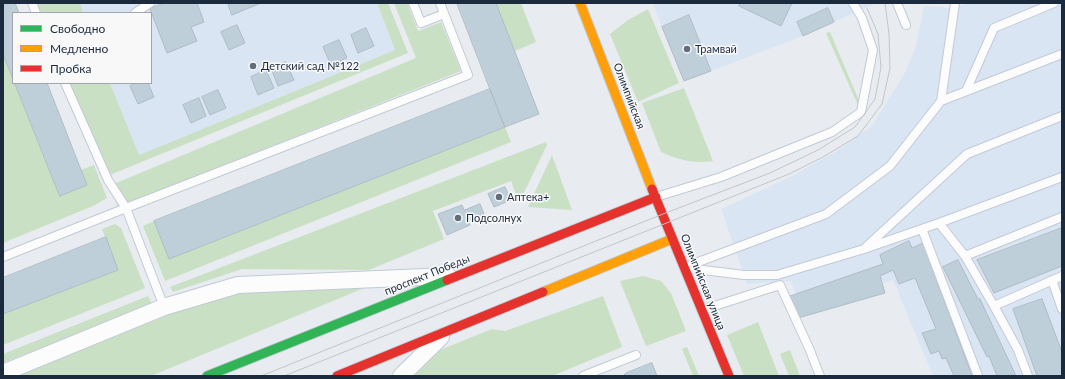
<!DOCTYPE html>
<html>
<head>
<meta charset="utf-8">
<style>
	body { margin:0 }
	#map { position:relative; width:1065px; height:379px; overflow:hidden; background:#e8ecf1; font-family:Lato,sans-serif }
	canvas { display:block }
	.frame { position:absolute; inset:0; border:4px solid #1c2a3d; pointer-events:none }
	.legend { position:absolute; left:12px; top:12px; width:140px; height:72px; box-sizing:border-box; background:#f8f8f8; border:1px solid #a0a6ad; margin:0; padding:5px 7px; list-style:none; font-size:12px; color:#1c2a3d }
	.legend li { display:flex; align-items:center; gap:8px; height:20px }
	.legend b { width:20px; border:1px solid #a0a6ad }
</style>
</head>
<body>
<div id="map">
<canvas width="1065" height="379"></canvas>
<div class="frame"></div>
<ul class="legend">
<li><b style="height:5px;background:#30b455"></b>Свободно</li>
<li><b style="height:5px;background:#ff9f0a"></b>Медленно</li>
<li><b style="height:5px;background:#e5322d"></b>Пробка</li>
</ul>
</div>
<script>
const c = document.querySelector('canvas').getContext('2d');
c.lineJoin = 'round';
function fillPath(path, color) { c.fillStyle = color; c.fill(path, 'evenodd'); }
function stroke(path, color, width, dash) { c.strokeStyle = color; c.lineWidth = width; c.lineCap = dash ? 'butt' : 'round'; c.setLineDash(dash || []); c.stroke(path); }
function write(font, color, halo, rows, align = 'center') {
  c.font = font + ' Lato,sans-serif'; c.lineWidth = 3; c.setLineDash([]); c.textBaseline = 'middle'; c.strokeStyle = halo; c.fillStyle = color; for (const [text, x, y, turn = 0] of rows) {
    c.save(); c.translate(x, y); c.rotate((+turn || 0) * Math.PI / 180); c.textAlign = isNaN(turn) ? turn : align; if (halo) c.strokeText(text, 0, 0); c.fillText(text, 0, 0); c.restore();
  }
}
fillPath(new Path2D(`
	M80,3H377L395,50L139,155L110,83H151V13H83Z
	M653,3H877L834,22L828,9L797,22L803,36L711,71L689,15L662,27Z
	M967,3H1062V376H933L893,280L803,309L791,281L747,284L721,209L792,176L840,149L872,126L906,71L916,46L924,6L955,8Z`), '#dae5f4');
fillPath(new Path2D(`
	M37,3H80L83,13H41Z
	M377,3H388L408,53L105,177L68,83H110L139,155L395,50Z
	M394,3H407L418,31L441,22L461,71L118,207L109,186L416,58Z
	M496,3H521L536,42L515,51Z
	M648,9L679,83L638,102L610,34L628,20Z
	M830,32L860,103L861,112L826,33Z
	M3,54L13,79V83H15L60,196L87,185L81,170L94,165L107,198L93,206L3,243Z
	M684,88L713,161C694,164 679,160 661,152L642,103Z
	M505,127L511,142L165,281L143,226L154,221L169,259Z
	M546,142L547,145L519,203L511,181L433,211L444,239L369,270L242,269L173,292L170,287Z
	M552,155L572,210L528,207Z
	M115,224L121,228L145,288L3,345V314L118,270L102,229Z
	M643,276L661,281L671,293L686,331L646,346L620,281Z
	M369,286L151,376H17L219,294L244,289Z
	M148,296L152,304L3,363V354Z
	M603,296L622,347L552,376H414L440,350L492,329L505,331Z
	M758,322L779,376H744L727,335Z
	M687,347L699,376H693L682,349Z
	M790,350L800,376H789L780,354Z`), '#c9e0c4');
const building = new Path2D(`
	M3,3H15L19,13H13V79L3,54Z
	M164,3H197L204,22L191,27L197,41L167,53L150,9Z
	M228,3H261L232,15Z
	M457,3H496L539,114L505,127Z
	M741,3H792L781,26L739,6Z
	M828,8L834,22L803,36L797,22Z
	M689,15L711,71L684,81L662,27Z
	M237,25L245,43L229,50L221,32Z
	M366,28L374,46L358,53L351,35Z
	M339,40L347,58L331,65L323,47Z
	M286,62L294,80L278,86L271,68Z
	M266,70L274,88L258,95L251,77Z
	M15,83H47L87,185L60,196Z
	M136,83H148L154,97L138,104L130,86Z
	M490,89L505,127L169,259L154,221Z
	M218,90L226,108L210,115L202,97Z
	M199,98L206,116L191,123L183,105Z
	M505,187L511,200L494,207L488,194Z
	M480,204L484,214L468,221L470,225L447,235L438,214L462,205L464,210Z
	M1062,228V266L994,293L977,260Z
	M106,237L118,270L3,314V278Z
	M909,241L912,248L923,243L972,376H954L946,358L942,359L939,351L931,354L922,333L936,329L915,278L899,284L893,270L880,276L885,293L798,318L790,296L883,264L880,255Z
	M958,260L978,299H980L1016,376H997L989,356L987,357L943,267Z
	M1042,299L1062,352V376H1037L1013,309Z
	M652,363L657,376H623L626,373Z`);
fillPath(building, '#bfcfd9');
stroke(building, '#afbcc5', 1);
const lane = new Path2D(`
	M32,3L36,13
	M413,3L421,23L444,14
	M897,3L906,25
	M135,13L150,3
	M65,83L108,180L126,208L164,307
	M966,91L994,28L1054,3
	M941,101L1062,54
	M656,197L721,177L832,132L861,112L873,50L862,18L853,3
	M939,223L1062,177
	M922,229L978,376
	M866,247L967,154L1062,116
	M965,256L994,306L1062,276
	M3,257L126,208L468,75L440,3
	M685,267L826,214L890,166L941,101L955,3
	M687,268L744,275H777L864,249L939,223L965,256L1062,217
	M1052,280L1062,309
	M994,306L1018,350L1028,376
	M702,310L780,285L809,348L820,376
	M583,376L636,355`);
const street = new Path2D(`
	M3,373L164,307L238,285L448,276
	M401,376L441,337`);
const fast = new Path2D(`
	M207,376L447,280`);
const slow = new Path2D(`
	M580,3L652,189
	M543,292L672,239`);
const jam = new Path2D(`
	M652,189L729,376
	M447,280L656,197
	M337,376L543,292`);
stroke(lane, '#c1cad5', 10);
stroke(street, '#c1cad5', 18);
stroke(fast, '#c1cad5', 11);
stroke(slow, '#c1cad5', 11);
stroke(jam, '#c1cad5', 11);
stroke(lane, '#fcfcfd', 8);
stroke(street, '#fcfcfd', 16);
stroke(fast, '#30b455', 9);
stroke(slow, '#ff9f0a', 9);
stroke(jam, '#e5322d', 9);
stroke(new Path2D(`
	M261,376L663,214L770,173L818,150L855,127L875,99L881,67L878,34L867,8
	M284,376L789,174L823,157L858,136L882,104L890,68L889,34L885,3`), '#c3c4c6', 1);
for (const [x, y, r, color] of [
	[687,49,4,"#636e7c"],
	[253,66,4,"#636e7c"],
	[499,197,4,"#636e7c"],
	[458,218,4,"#636e7c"]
]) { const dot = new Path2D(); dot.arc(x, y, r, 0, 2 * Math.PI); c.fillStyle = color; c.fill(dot); stroke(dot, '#f8f8f8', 1.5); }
write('11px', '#1c2a3d', '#f8f8f8', [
	["Трамвай",695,49],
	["Детский сад №122",261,66],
	["Аптека+",507,197],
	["Подсолнух",466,218]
], 'left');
write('11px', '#1c2a3d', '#f8f8f8', [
	["Олимпийская",629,96,69],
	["проспект Победы",427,275,-22],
	["Олимпийская улица",703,282,68]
]);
</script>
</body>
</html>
